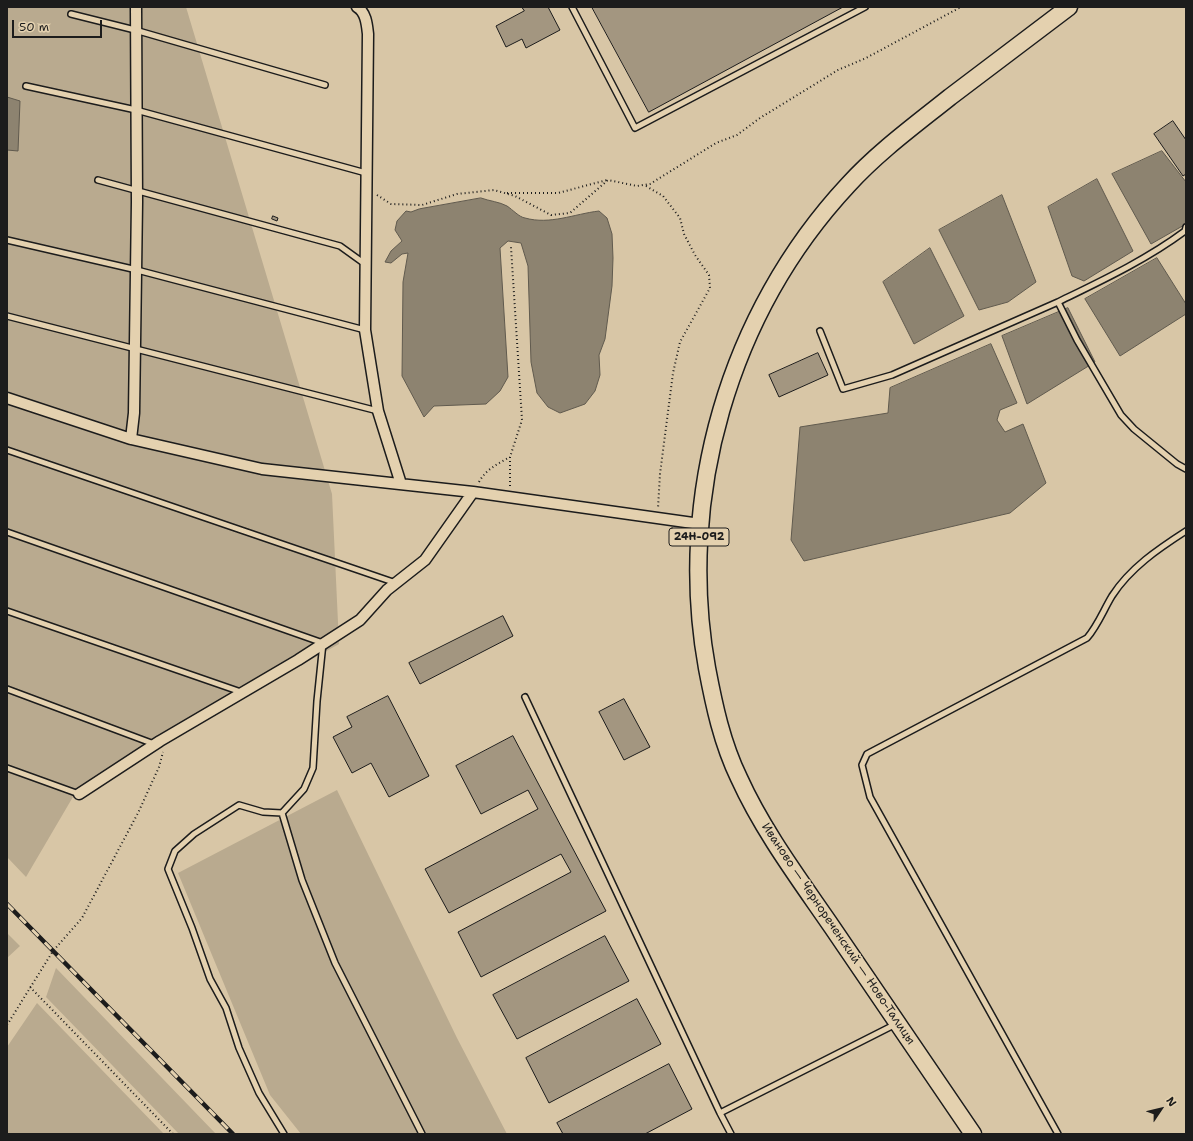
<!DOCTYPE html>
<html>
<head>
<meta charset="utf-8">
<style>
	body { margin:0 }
	#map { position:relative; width:1193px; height:1141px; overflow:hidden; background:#d8c6a6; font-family:"Shantell Sans",sans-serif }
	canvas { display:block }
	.frame { position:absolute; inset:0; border:8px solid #1c1c1c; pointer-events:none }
	.north { position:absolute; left:1141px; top:1089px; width:40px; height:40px; -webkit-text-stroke:3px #e4d1af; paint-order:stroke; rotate:55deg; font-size:11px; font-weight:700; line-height:16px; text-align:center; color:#1c1c1c }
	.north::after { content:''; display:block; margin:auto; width:14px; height:18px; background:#1c1c1c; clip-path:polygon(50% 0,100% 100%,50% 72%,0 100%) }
	.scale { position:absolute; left:12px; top:20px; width:90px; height:18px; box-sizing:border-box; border:2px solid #1c1c1c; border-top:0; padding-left:5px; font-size:12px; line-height:14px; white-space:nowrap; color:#1c1c1c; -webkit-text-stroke:3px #e4d1af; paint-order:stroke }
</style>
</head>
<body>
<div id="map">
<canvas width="1193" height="1141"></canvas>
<div class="frame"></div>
<div class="north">N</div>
<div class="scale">50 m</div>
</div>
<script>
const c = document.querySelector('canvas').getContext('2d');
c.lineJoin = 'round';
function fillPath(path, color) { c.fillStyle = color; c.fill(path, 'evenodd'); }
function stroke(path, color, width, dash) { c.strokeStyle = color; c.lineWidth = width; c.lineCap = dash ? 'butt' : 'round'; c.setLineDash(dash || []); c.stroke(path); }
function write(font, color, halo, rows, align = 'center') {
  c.font = font + ' "Shantell Sans",sans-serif'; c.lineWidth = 3.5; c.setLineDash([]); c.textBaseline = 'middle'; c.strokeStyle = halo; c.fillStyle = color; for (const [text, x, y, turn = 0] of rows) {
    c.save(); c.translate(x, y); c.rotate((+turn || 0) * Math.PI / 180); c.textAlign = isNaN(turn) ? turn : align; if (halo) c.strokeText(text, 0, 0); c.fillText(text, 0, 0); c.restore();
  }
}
fillPath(new Path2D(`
	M7,7H186L332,494L339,644L77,790L26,877L7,857Z
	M337,790L457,1038L507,1134H301L270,1095L178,873Z
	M7,933L20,946L7,958Z
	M56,968L216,1134H179L46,997Z
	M37,1003L164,1134H7V1047Z`), '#b9aa8f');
const water = new Path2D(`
	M7,97L20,101L18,151L7,150Z
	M1162,151L1186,182V224L1151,244L1112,174Z
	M1097,179L1133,251L1084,281L1072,276L1048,207Z
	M1002,195L1036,282L1008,302L979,310L939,230Z
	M481,198C489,201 500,202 507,206C513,210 519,217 525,218C550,225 574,214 599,211L607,218L612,234L613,258L612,286L605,339L599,355L600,375L595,391L585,404L560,413L548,407L537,393L531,362L528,266L521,243L508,241L500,248L508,377L500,391L486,404L434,406L424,417L402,376L403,282L408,253L402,254L391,263L385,262L391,251L402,241L395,230L397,221L406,211L411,212L419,209Z
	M930,248L964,316L914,344L883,282Z
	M1157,258L1186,304V314L1120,356L1085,299Z
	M1068,308L1095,362L1027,404L1002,336Z
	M991,344L1017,403L1000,410L997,420L1005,432L1023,424L1046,483L1010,513L804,561L791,540L800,427L888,413L890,388Z`);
fillPath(water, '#8d8370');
stroke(water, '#605a4e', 1);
const building = new Path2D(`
	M522,7H548L560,30L526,48L522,39L506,47L496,26L524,11Z
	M592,7H843L649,112Z
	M1173,121L1186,140V174L1183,176L1154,134Z
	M273,216L278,218L277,221L272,219Z
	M818,353L828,375L779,397L769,375Z
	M503,616L513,636L420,684L409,663Z
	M388,696L429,776L389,797L371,763L352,773L333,737L352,727L347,717Z
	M624,699L650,747L624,760L599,712Z
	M513,736L606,911L481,977L458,932L571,872L561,854L449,913L425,869L538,809L528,790L481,814L456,766Z
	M605,936L629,981L517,1039L493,995Z
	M637,999L661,1044L549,1103L526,1058Z
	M669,1064L692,1109L645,1134H563L557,1123Z`);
fillPath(building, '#a39680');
stroke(building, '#1c1c1c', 1);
const lane = new Path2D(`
	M572,7L635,128L865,7
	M71,14L135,30L325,85
	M26,86L136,110L366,173
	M98,180L340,246L365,264
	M1186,227L1185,231C1146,260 1101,281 1058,302L1077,340L1121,415L1134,429L1177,464L1186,469
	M7,240L137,270L365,330
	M7,316L378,411
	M820,331L843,389L892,375L1058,302
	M7,450L396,583
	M7,532L323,643L317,701L313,768L304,789L282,813L302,880L335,963L422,1134
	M7,611L241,692
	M7,689L154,744
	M525,697L720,1113L731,1134
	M7,768L79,794
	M282,813L263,812L239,805L194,834L175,851L168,869L192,928L210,979L226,1008L239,1048L259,1093L284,1134
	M720,1113L896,1024
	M1058,1134L870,797L862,765L867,754L1087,638C1098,625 1103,611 1112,596C1130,568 1158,549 1186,531`);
const street = new Path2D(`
	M357,7C366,12 367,25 368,34L365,330L378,411L401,484
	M7,398L131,439L262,469L473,492L700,524
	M131,439L134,413L137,202L136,7
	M79,794L160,741L298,660L360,620L387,590L425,560L473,492`);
const primary = new Path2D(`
	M973,1134C926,1065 879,996 832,927C799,879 763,831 739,778C722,743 714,705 707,668C676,497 729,313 848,185C878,152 915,125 950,97C990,67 1029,37 1069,7`);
stroke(lane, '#1c1c1c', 8);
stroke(street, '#1c1c1c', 13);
stroke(primary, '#1c1c1c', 19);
stroke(new Path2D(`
	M646,186L663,196L680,218L684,234L695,255L709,275L710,288L680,342L673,373L660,474L658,508
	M507,193H558L607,180
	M377,195L391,204L422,205L457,194L494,190L515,196L551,215L570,213L608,180L637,186L650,184L716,143L737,135L760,118L838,70L866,58L961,7
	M479,482C486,469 498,464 510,457
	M510,486V457L522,420L511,247
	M30,987L173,1134
	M7,1025L53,951L82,918L138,813L159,767L163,752`), '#1c1c1c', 2, [1, 3]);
stroke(lane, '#e4d1af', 5);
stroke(street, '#e4d1af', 10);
stroke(primary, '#e4d1af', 16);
const rail = new Path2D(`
	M7,904L233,1134`);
stroke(rail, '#1c1c1c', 4.5);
stroke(rail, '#e4d1af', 3, [9]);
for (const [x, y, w] of [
	[699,537,60]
]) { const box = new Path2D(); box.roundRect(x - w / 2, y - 9, w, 18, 3); c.fillStyle = '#e4d1af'; c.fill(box); stroke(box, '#1c1c1c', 1); }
write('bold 11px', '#1c1c1c', null, [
	["24Н-092",699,537]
]);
write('12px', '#1c1c1c', '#e4d1af', [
	["Иваново — Чернореченский — Ново-Талицы",838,934,56]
]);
</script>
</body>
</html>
